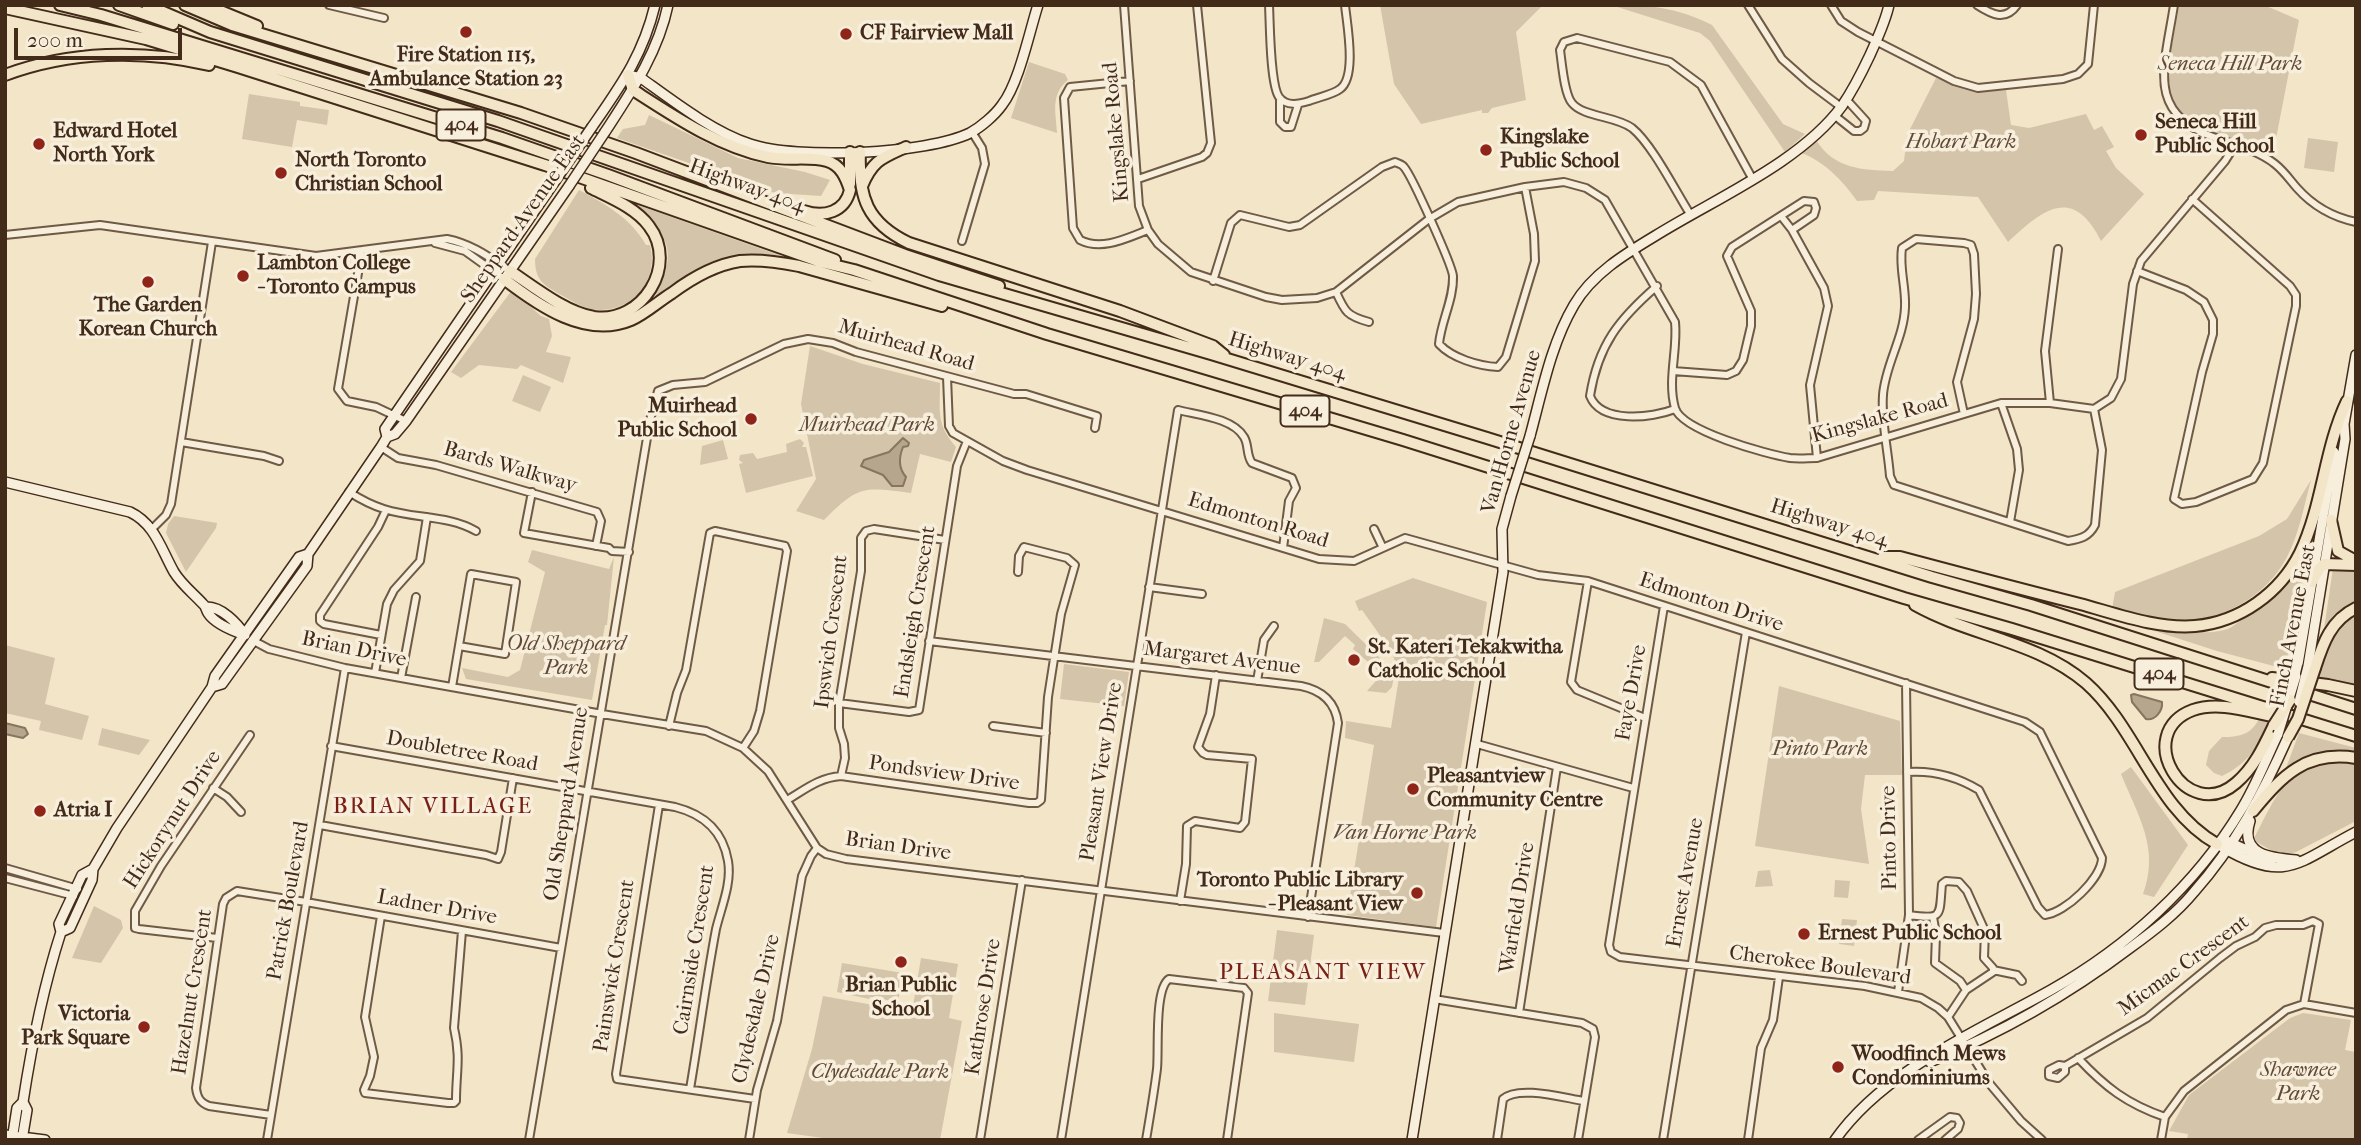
<!DOCTYPE html>
<html>
<head>
<meta charset="utf-8">
<style>
	body { margin:0 }
	#map { position:relative; width:2361px; height:1145px; overflow:hidden; background:#f2e5c8; font-family:"IM FELL French Canon",serif }
	canvas { display:block }
	.frame { position:absolute; inset:0; border:7px solid #432b1a; pointer-events:none }
	.scale { position:absolute; left:14px; top:28px; width:168px; height:32px; box-sizing:border-box; border:4px solid #432b1a; border-top:0; padding-left:9px; font-size:21px; line-height:24px; white-space:nowrap; color:#432b1a; -webkit-text-stroke:5px #f7eedb; paint-order:stroke }
</style>
</head>
<body>
<div id="map">
<canvas width="2361" height="1145"></canvas>
<div class="frame"></div>
<div class="scale">200 m</div>
</div>
<script>
const c = document.querySelector('canvas').getContext('2d');
c.lineJoin = 'round';
function fillPath(path, color) { c.fillStyle = color; c.fill(path, 'evenodd'); }
function stroke(path, color, width, dash) { c.strokeStyle = color; c.lineWidth = width; c.lineCap = dash ? 'butt' : 'round'; c.setLineDash(dash || []); c.stroke(path); }
function write(font, color, halo, rows, align = 'center') {
  c.font = font + ' "IM FELL French Canon",serif'; c.lineWidth = 7; c.setLineDash([]); c.textBaseline = 'middle'; c.strokeStyle = halo; c.fillStyle = color; for (const [text, x, y, turn = 0] of rows) {
    c.save(); c.translate(x, y); c.rotate((+turn || 0) * Math.PI / 180); c.textAlign = isNaN(turn) ? turn : align; if (halo) c.strokeText(text, 0, 0); c.fillText(text, 0, 0); c.restore();
  }
}
fillPath(new Path2D(`
	M1380,5H1543L1516,32L1526,100L1492,108L1488,113H1482V110L1421,124L1394,84Z
	M1611,5C1650,5 1676,7 1712,25L1783,124L1805,134L1785,152L1710,41L1700,33Z
	M2179,5H2264L2299,20L2273,154L2198,127C2153,101 2173,47 2179,5Z
	M1029,62L1065,74L1068,80C1050,94 1056,113 1057,133L1011,118Z
	M1936,78L1983,92L2006,90L2011,125L2029,128L2086,114L2094,130L2102,126L2114,147L2106,151L2116,168L2144,194L2101,241C2073,185 2043,209 2008,242L1978,197L1878,191L1874,200L1857,201C1842,180 1826,163 1802,153L1816,140C1834,169 1862,170 1893,171L1904,161L1907,135Z
	M249,94L300,102V106L329,110L327,125L297,120L292,147L242,139Z
	M649,115L738,158L805,172L830,180L821,196L775,193L617,138L623,129L645,125Z
	M2308,138L2338,142L2334,172L2304,168Z
	M579,190C604,203 632,219 646,245H650C660,282 629,316 591,309C580,307 571,300 561,295C544,285 535,281 535,259Z
	M626,201L787,258C767,258 747,256 727,259C698,264 674,286 652,303C680,249 671,236 626,201Z
	M512,290L541,316L549,319L552,336L546,352L571,357L563,383L521,365L517,369L479,365L461,378L451,372Z
	M810,346L863,364L940,383C940,412 936,424 956,447L951,462L920,454L911,493C863,487 859,485 824,520L796,511L816,479L801,404Z
	M523,375L551,387L540,412L512,401Z
	M800,439L804,443L802,447H806L813,476L746,493L739,464L743,463L739,460L740,455L753,453L757,459L787,452L786,444Z
	M723,440L728,459L700,465L702,446Z
	M2311,480C2304,506 2299,534 2287,557C2265,599 2217,624 2170,621C2151,620 2131,613 2112,609L2115,592L2259,536L2287,519Z
	M174,516L217,523L216,528L186,572L166,533L168,524Z
	M2311,539L2285,669L2217,651L2127,622C2153,626 2199,637 2224,630C2230,629 2237,623 2243,619C2280,598 2294,577 2311,539Z
	M532,550L609,569L614,557L607,625H605L592,700L466,679L462,668L508,677L520,670L545,572L528,562Z
	M2333,568L2356,571V602L2333,618L2323,636Z
	M1413,578L1487,602L1436,927L1347,915L1374,745L1345,738L1346,721L1391,728L1400,671L1389,648L1362,610L1359,611L1355,601Z
	M2356,614V686L2318,678C2326,653 2331,628 2356,614Z
	M1324,618L1345,624L1388,666L1394,676L1392,687L1386,693L1367,691L1382,674L1353,649L1355,645L1345,636L1319,662H1314Z
	M5,645L55,658L45,704L89,716L82,740L39,730L41,721L5,713Z
	M1064,664L1129,672L1124,706L1060,699Z
	M1779,686L1900,721L1902,775H1865L1861,809L1869,864L1755,846Z
	M2259,719L2269,722C2257,747 2249,763 2222,776L2214,773L2206,765L2209,751L2222,737C2239,737 2251,735 2259,719Z
	M102,728L150,740L139,755L98,745Z
	M2299,733L2356,748V753C2332,747 2308,758 2286,768Z
	M2350,762L2356,764V821L2296,852L2281,856L2253,840C2266,817 2283,772 2312,764C2323,760 2338,763 2350,762Z
	M2131,767L2188,845L2154,897L2143,894C2160,848 2138,816 2121,774Z
	M1770,870L1773,886L1755,887L1758,871Z
	M1835,880L1850,881L1848,898L1834,897Z
	M94,906L121,920L123,928L101,963L72,958Z
	M1842,919L1857,920L1854,946L1839,944Z
	M1277,930L1314,935L1305,1005L1268,1001Z
	M921,958L958,964L949,1018L962,1021L940,1140H837L787,1133L812,1049L823,996L912,1012Z
	M842,963L903,973L898,1002L870,997L869,999L837,992Z
	M1274,1013L1359,1024L1354,1062L1274,1052Z
	M2303,1013L2351,1020L2345,1050L2356,1052V1140H2187L2188,1134L2169,1131L2189,1095L2290,1018Z`), '#d4c5aa');
const water = new Path2D(`
	M903,438L909,443L908,446L903,447C899,457 898,468 906,477L903,486H892L883,475L861,466L864,460L889,452Z
	M2134,694L2162,702C2163,711 2155,721 2146,719L2132,702L2131,695Z
	M5,723L25,728L28,734L23,738L5,734Z`);
fillPath(water, '#b6a68d');
stroke(water, '#88755f', 2);
const street = new Path2D(`
	M329,5L384,18
	M1124,5L1139,206L1148,230L1158,244L1191,272L1266,297L1282,300L1317,298L1336,292L1429,219L1458,202L1525,187L1564,182L1586,188L1605,200L1675,322C1678,350 1667,380 1675,408C1682,431 1766,454 1790,458C1799,459 1808,458 1817,458L2001,403H2050L2094,409L2111,398L2121,379L2133,284L2141,261L2225,161L2235,145
	M1269,5C1270,24 1270,84 1279,97C1287,107 1299,104 1309,101C1318,97 1332,95 1340,89C1357,77 1347,25 1345,5
	M1748,5L1782,59L1809,83L1841,107
	M1831,5L1841,21L1858,32L1954,81L1978,88L2063,79L2078,74L2088,64L2094,5
	M1977,5C1991,14 2005,22 2017,5
	M2174,5C2165,65 2144,114 2216,138C2236,145 2259,151 2275,164C2284,171 2290,180 2297,188C2313,206 2332,217 2356,222
	M1130,81L1070,87L1064,98L1073,228L1080,240C1102,251 1127,238 1148,230
	M1280,98V122L1285,127H1291L1298,105
	M1834,115L1854,131H1860L1864,128L1866,121L1846,99
	M1138,179L1202,157L1207,153L1211,143L1197,5
	M1690,214C1676,192 1652,144 1632,128C1616,116 1583,117 1572,103C1564,94 1562,63 1560,50L1564,42L1577,38L1670,62L1701,85L1752,178
	M1781,216L1792,230L1824,288L1828,306L1810,385L1817,458
	M5,235L100,225L316,256L447,239C472,244 489,257 510,271
	M962,241L985,164L982,148L972,132
	M435,243L465,251L504,279
	M362,250L338,389L347,401L376,407L406,421
	M2137,271L2186,290L2204,302L2213,320V334L2202,372L2174,499L2182,504L2196,502L2253,479L2263,463L2296,306V295L2290,286L2192,199
	M1213,281L1231,223L1240,215L1289,227L1300,225L1382,167L1395,162C1399,164 1402,164 1404,167C1412,176 1452,265 1453,276C1454,299 1441,321 1439,344C1452,358 1478,366 1498,367L1506,357L1535,261L1534,234L1525,187
	M1657,286C1619,319 1598,345 1590,396C1601,424 1652,418 1675,409
	M1336,292C1345,312 1347,316 1369,322
	M1673,371L1727,375L1736,371L1743,360L1751,326V311L1727,256L1732,247L1804,201L1814,202L1816,208L1814,215L1792,230
	M947,377L949,426L953,433L1003,461L1027,470L1319,559L1354,561L1405,538L1538,575L1588,581L2025,722L2040,732L2102,858C2102,878 2065,913 2045,915L2038,907L1979,790C1956,776 1934,770 1907,772
	M2001,403L2017,449L2019,470L2010,522
	M2050,403L2045,351L2058,249
	M1964,414L1957,382L1974,319L1976,294L1974,254L1971,245L1964,243L1916,239L1902,248C1899,268 1906,287 1905,307C1904,338 1885,365 1883,395C1881,421 1888,450 1890,476L1894,485L2068,541C2080,539 2089,537 2095,525L2102,450L2094,409
	M181,442L264,456L279,461
	M381,447L398,458L436,465L597,512L601,521L596,546
	M349,492C360,499 371,505 384,509C415,519 448,515 476,531
	M532,492L524,533L609,548L612,551L629,552
	M152,529L166,515L171,504L212,242
	M1374,529L1382,546
	M1588,581L1571,682L1577,690L1645,718
	M1149,587L1202,594
	M1664,606L1609,945L1611,952L1620,957L1865,986L1921,998L1938,1008L1948,1017L1989,1083L2021,1121L2042,1140
	M381,635L324,624L320,621V615L378,527L386,510
	M252,640L269,649L345,668L608,715L706,731L743,748L768,771L817,848L826,854L846,859L1444,933
	M929,641L1301,686C1321,690 1335,701 1338,723L1308,917
	M375,673L387,604L394,590L420,561L427,517
	M401,678L416,597
	M1257,681L1264,640L1274,626
	M452,687L471,574L516,582L505,654L459,646
	M839,703L909,712L919,710L957,466L967,441
	M669,726L677,693L686,670L710,533L715,531L785,546L787,551L760,711L754,731L743,748
	M993,726L1046,733
	M1477,744L1633,788
	M331,746L675,807C703,814 723,831 728,861C732,883 721,908 716,929C706,982 699,1036 690,1089
	M841,776L845,758L844,744L839,728V703L861,571V538L866,531L874,529L945,540
	M213,788L227,797L241,812
	M787,800C806,789 818,778 841,776L1029,803H1037L1041,800L1048,697L1061,614L1075,565L1067,558L1024,547L1019,556L1018,572
	M659,805L616,1074L617,1079L755,1099
	M320,825L486,855L498,859L501,852L513,778
	M5,868L78,889
	M5,878L74,896
	M1180,901L1186,864L1187,826L1195,821L1240,828L1245,822L1252,759L1207,755L1203,753L1198,747L1210,714L1216,675
	M1909,915C1944,920 1939,916 1942,884L1946,881L1959,882L1967,891L1985,931L1984,958L1993,968V972L1966,990L1948,1017
	M381,916L365,1017L374,1057L370,1076L364,1090L365,1093L448,1103H454L456,1101C456,1071 461,1059 454,1028L462,931
	M1933,917L1936,934L1935,963L1960,981L1966,990
	M217,938L139,929L135,928V911L161,866L250,735
	M1993,970L2017,975L2022,981
	M1898,992L1909,915L1906,683
	M1434,999L1582,1023L1593,1029L1595,1037L1578,1140
	M1519,1013L1557,767
	M2078,1058C2105,1087 2127,1104 2165,1117
	M2065,1066V1072L2058,1078L2049,1076V1070L2059,1065L2065,1066L2147,1018L2220,958L2236,946L2255,937L2265,928L2276,925H2303L2313,921L2319,924L2304,1004
	M271,1115L209,1106C200,1103 197,1097 196,1088L223,904L226,898L237,891L306,902L561,948
	M267,1140L345,668
	M529,1140L650,420L658,391L673,385L705,382L784,344L808,339L833,343L856,352L1014,394H1026L1097,416L1095,428
	M749,1140L757,1090L777,1021L802,876L811,856L817,848
	M980,1140L1022,880
	M1061,1140L1178,410C1198,415 1233,418 1244,437C1249,445 1246,455 1252,463L1292,478L1296,488L1289,501L1283,548
	M1146,1140C1150,1116 1154,1093 1157,1069C1159,1051 1154,989 1169,979L1244,988L1248,993L1227,1140
	M1497,1140L1503,1099C1518,1085 1564,1098 1584,1101
	M1663,1140L1746,632
	M1748,1140L1761,1048L1773,1020L1779,977
	M1918,1140L1950,1117L1957,1118L1960,1123L1958,1129L1945,1140
	M2161,1140L2165,1117L2184,1091L2286,1010L2304,1004L2356,1013`);
const secondary = new Path2D(`
	M628,75L641,78C673,101 713,132 750,144C796,160 927,154 970,133C981,127 995,115 1002,105C1019,83 1029,33 1038,5
	M592,127C621,85 643,55 655,5
	M605,132C631,92 658,53 668,5
	M1530,436C1542,392 1551,344 1574,305C1592,274 1625,254 1655,236C1714,199 1800,163 1842,106C1853,90 1862,72 1870,55C1877,39 1885,23 1889,5
	M387,437L395,434L406,421L569,186
	M5,482L130,512C155,524 161,549 174,572C182,585 193,593 203,604C206,606 206,610 208,613C215,624 233,631 245,635
	M206,607C221,606 237,623 245,635
	M2308,666L2345,439L2344,424L2356,355
	M2296,676L2334,452
	M212,687L222,684L307,566L308,554
	M2250,821C2239,855 2271,858 2296,860
	M2227,841L2271,861
	M2222,847C2286,885 2298,862 2356,832
	M61,932L70,928L92,880L93,869L117,828L212,687L215,676L299,557L308,554L381,447L387,437L385,429L555,181
	M1930,1062C2001,1033 2069,994 2130,948C2152,932 2176,914 2194,892C2235,846 2263,793 2288,737
	M5,1135L45,1140
	M12,1140L17,1108L23,1102
	M22,1140L27,1110L23,1102C32,1043 43,988 61,932L59,924L82,875L93,869
	M1412,1140L1503,572L1502,529L1511,496
	M1835,1140C1884,1070 1978,1031 2051,990C2127,947 2195,886 2241,810C2256,786 2266,759 2278,734`);
const highway = new Path2D(`
	M60,5L101,15L502,138L608,175L835,260
	M119,5L173,24
	M147,5L210,32L498,121L939,275L1211,354L1487,438L1932,577L2031,605L2356,709
	M185,5L232,25L521,113L636,153L905,255L999,286
	M206,5L257,26
	M5,8L146,39L238,67L545,165L821,262L854,270L1047,334L1403,440L1904,598L2012,629L2356,736
	M5,75C69,51 143,49 209,65
	M628,75L633,90C675,117 719,147 768,157C787,161 810,156 827,161C841,165 846,178 850,190C845,212 824,218 804,211
	M850,152V184
	M860,152C858,197 867,223 909,243L1120,311L1213,346L1224,355
	M862,186C873,160 882,158 906,147
	M510,271C534,287 565,312 594,317C642,324 679,265 649,226C636,208 611,198 591,188
	M504,279C539,306 586,339 631,320C645,314 659,301 672,293C692,278 714,265 740,261C759,259 779,262 799,266L942,306
	M2331,520L2338,551L2356,561
	M1883,557H1900C1960,573 2020,589 2080,604C2117,614 2157,629 2195,626C2240,622 2280,593 2300,553C2323,505 2324,449 2347,401
	M2312,582L2319,569L2324,564L2356,565
	M1915,605C1970,636 2037,641 2086,683C2138,729 2155,809 2217,844
	M2315,668C2323,643 2331,620 2356,608
	M2272,678L2328,685L2356,691
	M2274,725C2264,746 2254,768 2236,783C2186,826 2131,733 2193,710C2221,700 2255,714 2283,718
	M2253,811C2282,776 2306,750 2356,758`);
stroke(street, '#6f5a46', 10);
stroke(secondary, '#432b1a', 12);
stroke(highway, '#432b1a', 14);
stroke(street, '#f7eedb', 6);
stroke(secondary, '#f7eedb', 9);
stroke(highway, '#f2e5c8', 10);
const secondaryBridge = new Path2D(`
	M555,181L592,127
	M569,186L605,132
	M1511,496L1530,436
	M2299,702L2308,666
	M2278,734L2296,676`);
const highwayBridge = new Path2D(`
	M2274,725L2290,700
	M2288,737L2298,719L2315,668`);
stroke(secondaryBridge, '#432b1a', 12, []);
stroke(highwayBridge, '#432b1a', 14, []);
stroke(secondaryBridge, '#f7eedb', 9);
stroke(highwayBridge, '#f2e5c8', 10);
for (const [x, y, r, color] of [
	[466,32,7,"#8f2418"],
	[846,34,7,"#8f2418"],
	[2141,135,7,"#8f2418"],
	[39,144,7,"#8f2418"],
	[1486,150,7,"#8f2418"],
	[281,173,7,"#8f2418"],
	[243,276,7,"#8f2418"],
	[148,282,7,"#8f2418"],
	[751,419,7,"#8f2418"],
	[1354,660,7,"#8f2418"],
	[1413,789,7,"#8f2418"],
	[40,811,7,"#8f2418"],
	[1417,893,7,"#8f2418"],
	[1804,934,7,"#8f2418"],
	[901,962,7,"#8f2418"],
	[144,1027,7,"#8f2418"],
	[1838,1067,7,"#8f2418"]
]) { const dot = new Path2D(); dot.arc(x, y, r, 0, 2 * Math.PI); c.fillStyle = color; c.fill(dot); stroke(dot, '#f7eedb', 2.5); }
for (const [x, y, w] of [
	[461,125,49],
	[1305,411,49],
	[2159,674,49]
]) { const box = new Path2D(); box.roundRect(x - w / 2, y - 15.5, w, 31, 5); c.fillStyle = '#f7eedb'; c.fill(box); stroke(box, '#432b1a', 2); }
write('bold 19px', '#432b1a', null, [
	["404",461,125],
	["404",1305,411],
	["404",2159,674]
]);
write('bold 21px', '#432b1a', '#f7eedb', [
	["CF Fairview Mall",860,34],
	["Fire Station 115,",466,56,"center"],
	["Ambulance Station 23",466,80,"center"],
	["Seneca Hill",2155,123],
	["Public School",2155,147],
	["Edward Hotel",53,132],
	["North York",53,156],
	["Kingslake",1500,138],
	["Public School",1500,162],
	["North Toronto",295,161],
	["Christian School",295,185],
	["Lambton College",257,264],
	["- Toronto Campus",257,288],
	["The Garden",148,306,"center"],
	["Korean Church",148,330,"center"],
	["Muirhead",737,407,"right"],
	["Public School",737,431,"right"],
	["St. Kateri Tekakwitha",1368,648],
	["Catholic School",1368,672],
	["Pleasantview",1427,777],
	["Community Centre",1427,801],
	["Atria I",54,811],
	["Toronto Public Library",1403,881,"right"],
	["- Pleasant View",1403,905,"right"],
	["Ernest Public School",1818,934],
	["Brian Public",901,986,"center"],
	["School",901,1010,"center"],
	["Victoria",130,1015,"right"],
	["Park Square",130,1039,"right"],
	["Woodfinch Mews",1852,1055],
	["Condominiums",1852,1079]
], 'left');
write('italic 21px', '#604a37', '#f7eedb', [
	["Seneca Hill Park",2230,65],
	["Hobart Park",1961,143],
	["Muirhead Park",867,426],
	["Old Sheppard",566,645],
	["Park",566,669],
	["Pinto Park",1820,750],
	["Van Horne Park",1405,834],
	["Shawnee",2298,1071],
	["Park",2298,1095],
	["Clydesdale Park",880,1073]
]);
write('21px', '#432b1a', '#f7eedb', [
	["Kingslake Road",1117,132,-95],
	["Highway 404",747,187,20],
	["Sheppard Avenue East",524,219,-55],
	["Muirhead Road",906,346,16],
	["Highway 404",1287,357,17],
	["Kingslake Road",1880,419,-15],
	["Van Horne Avenue",1512,432,-74],
	["Bards Walkway",510,468,16],
	["Edmonton Road",1258,521,17],
	["Highway 404",1829,524,17],
	["Edmonton Drive",1711,603,18],
	["Endsleigh Crescent",916,612,-81],
	["Finch Avenue East",2294,626,-79],
	["Ipswich Crescent",832,632,-83],
	["Brian Drive",354,650,12],
	["Margaret Avenue",1222,659,7],
	["Faye Drive",1632,693,-80],
	["Doubletree Road",462,752,10],
	["Pleasant View Drive",1102,772,-81],
	["Pondsview Drive",944,774,8],
	["Old Sheppard Avenue",567,804,-81],
	["Hickorynut Drive",173,820,-57],
	["Pinto Drive",1890,838,-91],
	["Brian Drive",898,847,8],
	["Ernest Avenue",1686,883,-80],
	["Patrick Boulevard",289,901,-80],
	["Ladner Drive",437,908,10],
	["Warfield Drive",1518,908,-81],
	["Cairnside Crescent",695,950,-81],
	["Painswick Crescent",615,966,-81],
	["Cherokee Boulevard",1820,966,8],
	["Micmac Crescent",2184,966,-36],
	["Hazelnut Crescent",193,992,-81],
	["Kathrose Drive",984,1007,-81],
	["Clydesdale Drive",757,1009,-77]
]);
c.letterSpacing = '2px';
write('23px', '#7a1f14', '#f7eedb', [
	["BRIAN VILLAGE",433,807],
	["PLEASANT VIEW",1323,973]
]);
c.letterSpacing = '0px';
</script>
</body>
</html>
